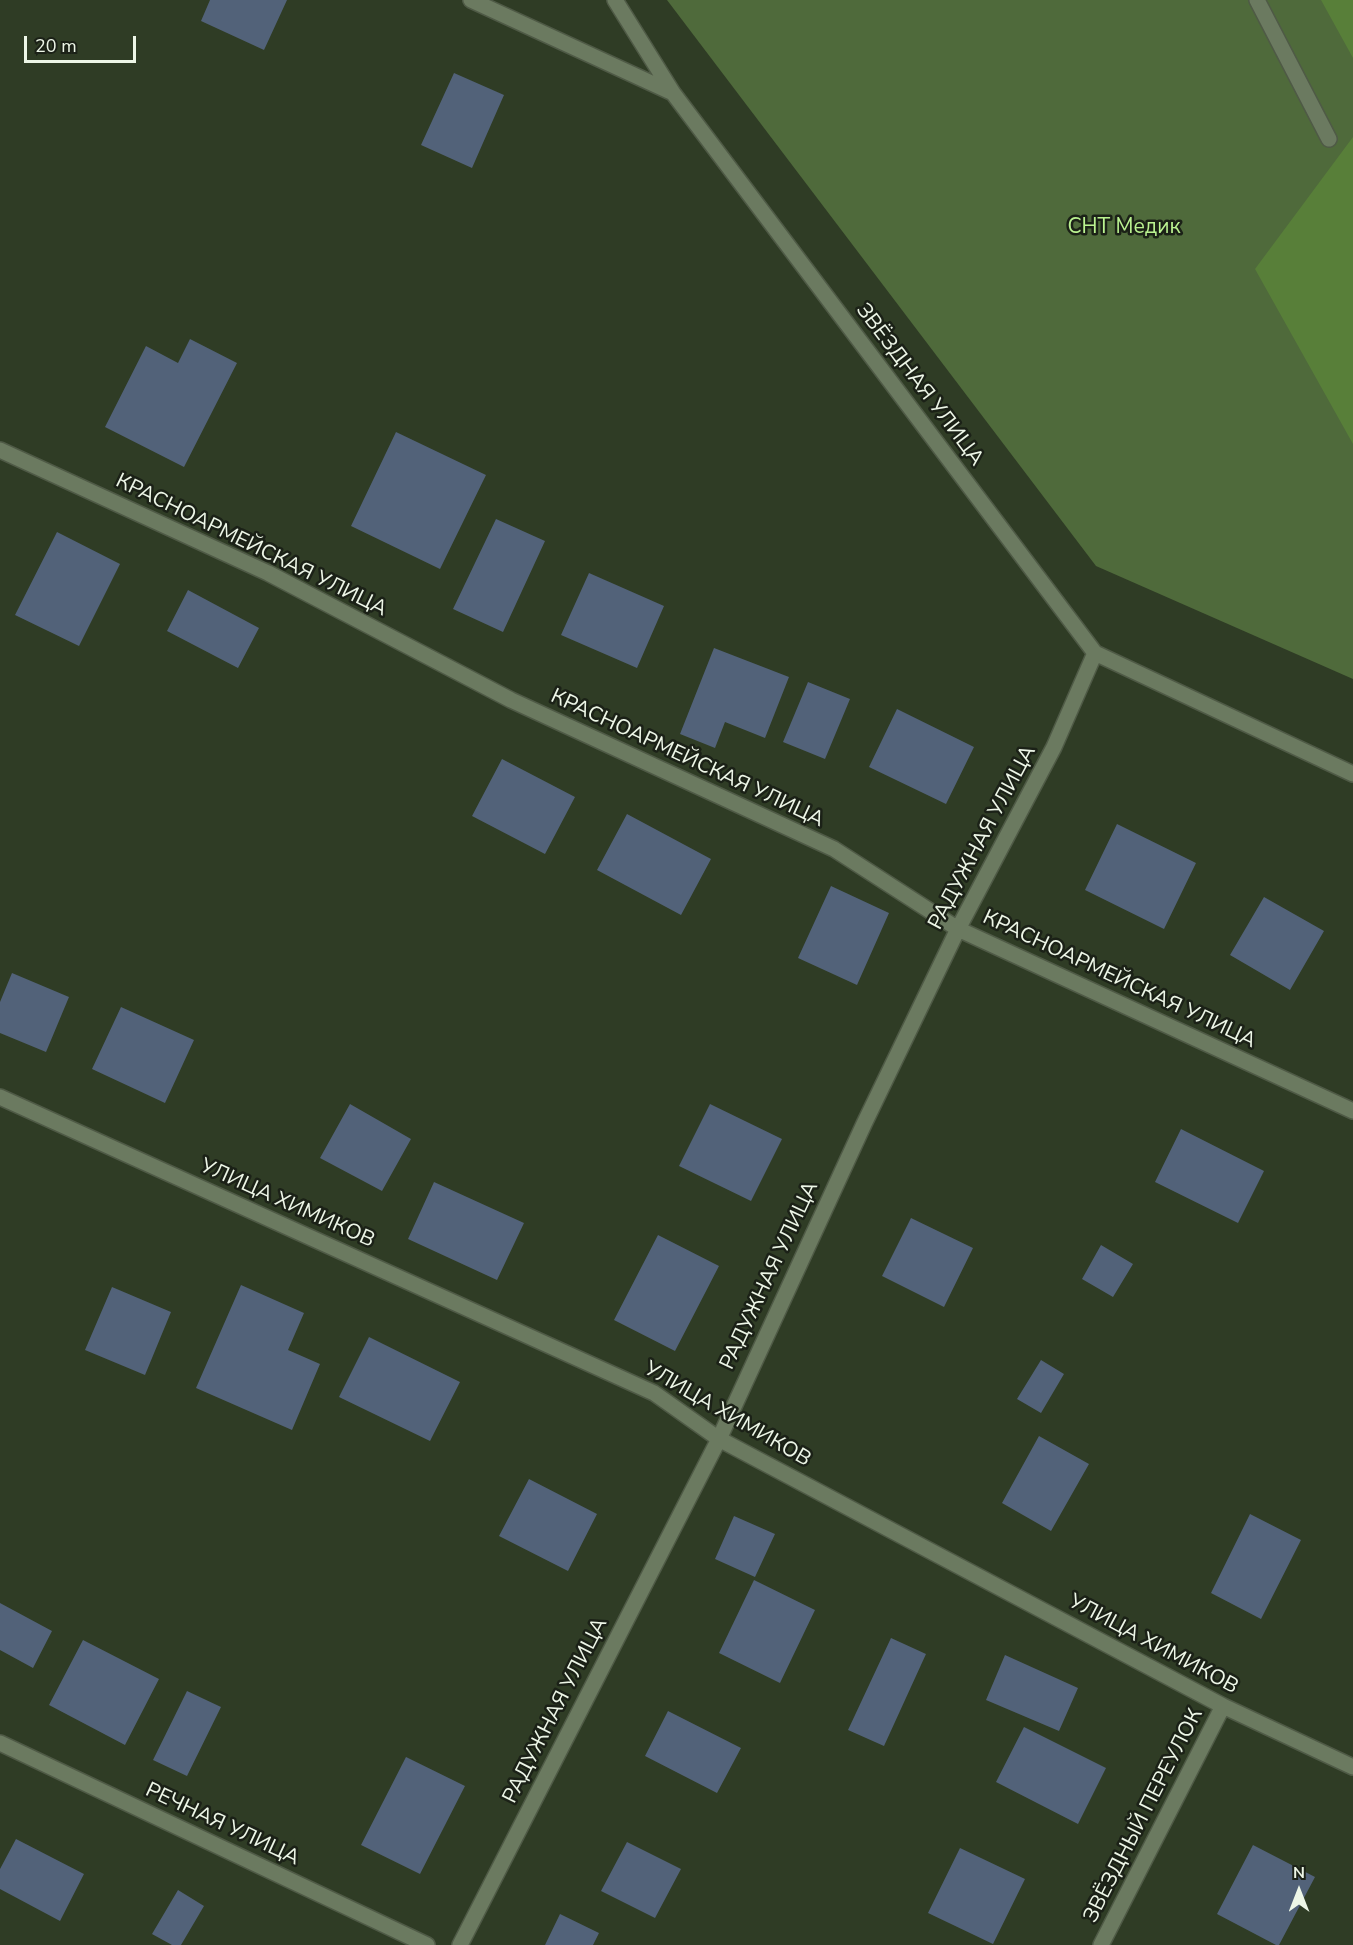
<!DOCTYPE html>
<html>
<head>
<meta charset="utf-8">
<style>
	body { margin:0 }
	#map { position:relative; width:1353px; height:1945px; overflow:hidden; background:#2f3c25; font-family:"Nunito Sans",sans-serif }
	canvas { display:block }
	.north { position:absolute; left:1269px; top:1861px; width:60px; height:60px; -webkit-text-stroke:4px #1b2117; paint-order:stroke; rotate:0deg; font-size:16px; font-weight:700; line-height:24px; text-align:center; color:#edf6e7 }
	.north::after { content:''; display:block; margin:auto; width:21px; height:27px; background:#edf6e7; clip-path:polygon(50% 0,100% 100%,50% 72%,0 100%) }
	.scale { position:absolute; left:24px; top:36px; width:112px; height:27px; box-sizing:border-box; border:3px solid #edf6e7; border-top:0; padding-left:8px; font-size:18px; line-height:21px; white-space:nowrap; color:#edf6e7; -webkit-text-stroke:4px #1b2117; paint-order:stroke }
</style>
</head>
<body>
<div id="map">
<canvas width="1353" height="1945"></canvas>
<div class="north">N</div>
<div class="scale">20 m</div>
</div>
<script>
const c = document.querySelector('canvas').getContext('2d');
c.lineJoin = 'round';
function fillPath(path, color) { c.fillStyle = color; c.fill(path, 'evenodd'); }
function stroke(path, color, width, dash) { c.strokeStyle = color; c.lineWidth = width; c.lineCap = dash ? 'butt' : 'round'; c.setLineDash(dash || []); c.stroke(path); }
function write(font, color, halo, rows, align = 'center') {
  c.font = font + ' "Nunito Sans",sans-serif'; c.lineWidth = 5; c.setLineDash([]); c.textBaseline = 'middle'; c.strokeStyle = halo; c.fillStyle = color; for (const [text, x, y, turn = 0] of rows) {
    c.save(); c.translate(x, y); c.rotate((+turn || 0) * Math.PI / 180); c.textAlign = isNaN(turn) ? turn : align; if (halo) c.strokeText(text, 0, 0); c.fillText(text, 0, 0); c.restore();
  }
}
fillPath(new Path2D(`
	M667,0H1353V679L1096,566Z`), '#4f6a3b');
fillPath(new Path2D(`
	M1321,0H1353V58Z
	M1353,137V444L1255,269Z`), '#587f39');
fillPath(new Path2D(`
	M210,0H287L264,50L201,21Z
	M454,73L504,95L472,168L421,145Z
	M190,339L237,363L184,467L105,427L146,346L178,363Z
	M396,432L486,475L440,569L351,526Z
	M496,519L545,541L503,632L453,609Z
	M57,532L120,564L79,646L15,615Z
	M589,573L664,606L637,668L561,635Z
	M188,590L259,628L238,668L167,631Z
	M714,648L789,677L765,738L725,722L715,748L680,734Z
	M808,682L850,699L825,759L783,742Z
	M897,709L974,747L946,804L869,767Z
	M502,759L575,797L545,854L472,816Z
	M627,814L711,859L681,915L597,870Z
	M1117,824L1196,863L1164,929L1085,890Z
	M831,886L889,913L857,985L798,958Z
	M1264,897L1324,931L1290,990L1230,955Z
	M12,973L69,997L46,1052L0,1033V1002Z
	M121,1007L194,1040L165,1103L92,1069Z
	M350,1104L411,1139L382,1191L320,1158Z
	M710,1104L782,1139L751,1201L679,1166Z
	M1181,1129L1264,1171L1238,1223L1155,1182Z
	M434,1182L524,1223L497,1280L408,1239Z
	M911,1218L973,1248L944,1307L882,1276Z
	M658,1235L719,1266L675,1351L614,1320Z
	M1101,1245L1133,1264L1113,1297L1082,1279Z
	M241,1285L304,1313L288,1350L320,1364L292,1430L196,1388Z
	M112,1287L171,1312L145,1375L85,1350Z
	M369,1337L460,1382L430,1441L339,1397Z
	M1041,1360L1064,1374L1041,1413L1017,1399Z
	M1039,1436L1089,1464L1051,1531L1002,1503Z
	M529,1479L597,1514L568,1571L499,1536Z
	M1250,1514L1301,1540L1261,1619L1211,1593Z
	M734,1516L775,1534L755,1577L715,1559Z
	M754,1580L815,1610L780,1683L719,1653Z
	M0,1603L52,1631L33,1668L0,1650Z
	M891,1638L926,1654L884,1746L848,1730Z
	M83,1640L159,1679L125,1745L49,1705Z
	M1005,1655L1078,1688L1059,1731L986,1700Z
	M187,1691L221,1707L187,1776L153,1760Z
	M668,1711L741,1748L717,1793L645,1756Z
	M1024,1727L1106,1768L1078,1824L996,1782Z
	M406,1757L465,1786L420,1874L361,1845Z
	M16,1839L84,1874L60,1921L0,1889V1869Z
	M627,1842L681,1869L655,1918L601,1891Z
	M1253,1845L1315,1877L1279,1945H1276L1217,1914Z
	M960,1848L1025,1879L993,1944L928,1913Z
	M178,1890L204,1906L181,1945H172L152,1934Z
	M560,1914L599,1933L593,1945H545Z`), '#526279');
const minor = new Path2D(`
	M471,0L673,93L1095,653L1353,774
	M615,0L673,93
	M1257,0L1329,139
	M0,450L268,573L511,700L834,849L958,929L1353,1111
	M0,1097L654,1393L719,1439L1223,1706L1353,1767
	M0,1743L427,1945
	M460,1945L719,1439L864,1124L958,929L1054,747L1095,653
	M1101,1945L1223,1706`);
stroke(minor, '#4f5a46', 18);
stroke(minor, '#6b7a60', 15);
write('21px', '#bbf391', '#1b2117', [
	["СНТ Медик",1124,228]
]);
write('21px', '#edf6e7', '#1b2117', [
	["ЗВЁЗДНАЯ УЛИЦА",919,385,53],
	["КРАСНОАРМЕЙСКАЯ УЛИЦА",251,546,26],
	["КРАСНОАРМЕЙСКАЯ УЛИЦА",687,759,25],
	["РАДУЖНАЯ УЛИЦА",983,838,-62],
	["КРАСНОАРМЕЙСКАЯ УЛИЦА",1119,980,25],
	["УЛИЦА ХИМИКОВ",287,1204,24],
	["РАДУЖНАЯ УЛИЦА",770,1276,-65],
	["УЛИЦА ХИМИКОВ",727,1415,30],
	["УЛИЦА ХИМИКОВ",1153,1645,28],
	["РАДУЖНАЯ УЛИЦА",556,1711,-63],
	["ЗВЁЗДНЫЙ ПЕРЕУЛОК",1144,1816,-63],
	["РЕЧНАЯ УЛИЦА",222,1825,25]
]);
</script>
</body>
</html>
